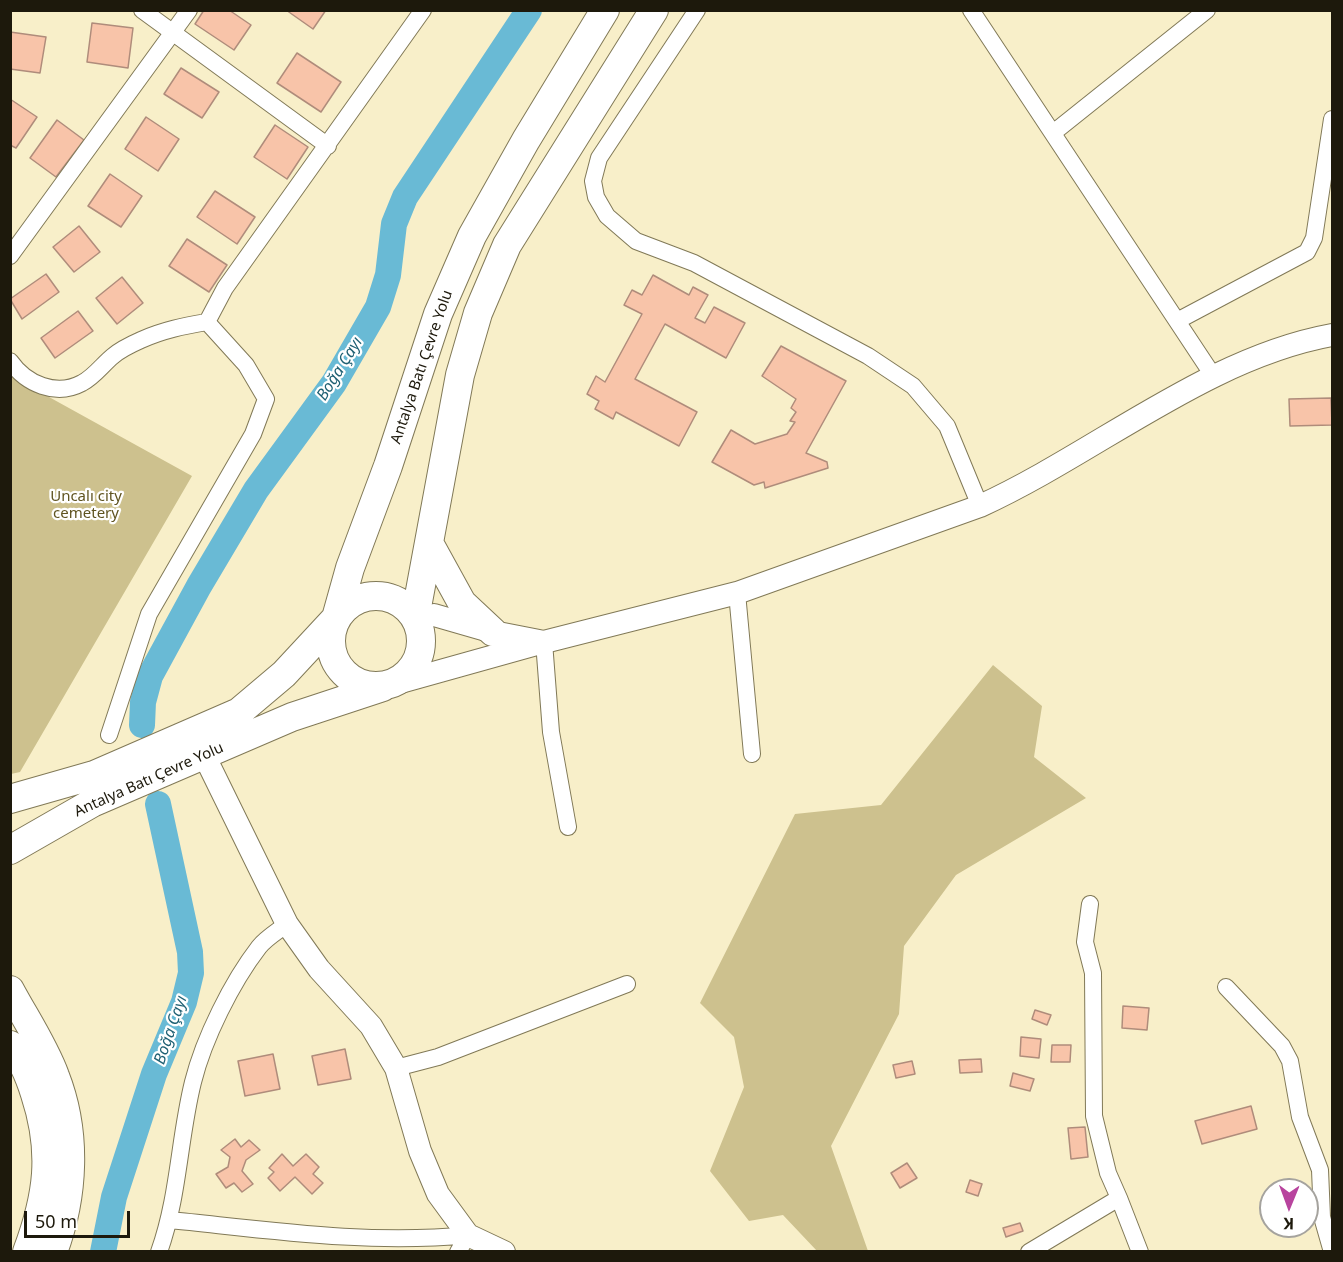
<!DOCTYPE html>
<html>
<head>
<meta charset="utf-8">
<style>
	body { margin:0 }
	#map { position:relative; width:1343px; height:1262px; overflow:hidden; background:#f8efc9; font-family:"Noto Sans",sans-serif }
	canvas { display:block }
	.frame { position:absolute; inset:0; border:12px solid #1d190c; pointer-events:none }
	.north { position:absolute; left:1259px; top:1178px; width:60px; height:60px; box-sizing:border-box; background:#fff; border:2px solid #a5a39e; border-radius:50%; rotate:181deg; font-size:16px; font-weight:700; line-height:24px; text-align:center; color:#1d190c }
	.north::after { content:''; display:block; margin:auto; width:21px; height:27px; background:#b8449e; clip-path:polygon(50% 0,100% 100%,50% 72%,0 100%) }
	.scale { position:absolute; left:24px; top:1211px; width:106px; height:27px; box-sizing:border-box; border:3px solid #1d190c; border-top:0; padding-left:8px; font-size:18px; line-height:21px; white-space:nowrap; color:#1d190c; -webkit-text-stroke:4px #fff; paint-order:stroke }
</style>
</head>
<body>
<div id="map">
<canvas width="1343" height="1262"></canvas>
<div class="frame"></div>
<div class="north">K</div>
<div class="scale">50 m</div>
</div>
<script>
const c = document.querySelector('canvas').getContext('2d');
c.lineJoin = 'round';
function fillPath(path, color) { c.fillStyle = color; c.fill(path, 'evenodd'); }
function stroke(path, color, width, dash) { c.strokeStyle = color; c.lineWidth = width; c.lineCap = dash ? 'butt' : 'round'; c.setLineDash(dash || []); c.stroke(path); }
function write(font, color, halo, rows, align = 'center') {
  c.font = font + ' "Noto Sans",sans-serif'; c.lineWidth = 4.5; c.setLineDash([]); c.textBaseline = 'middle'; c.strokeStyle = halo; c.fillStyle = color; for (const [text, x, y, turn = 0] of rows) {
    c.save(); c.translate(x, y); c.rotate((+turn || 0) * Math.PI / 180); c.textAlign = isNaN(turn) ? turn : align; if (halo) c.strokeText(text, 0, 0); c.fillText(text, 0, 0); c.restore();
  }
}
fillPath(new Path2D(`
	M11,376L192,476L20,772L11,774Z
	M993,665L1042,706L1034,757L1086,798L956,875L904,946L899,1014L831,1146L868,1251H817L783,1215L749,1221L710,1171L744,1087L734,1037L700,1003L795,814L881,805Z`), '#cdc18e');
stroke(new Path2D(`
	M142,725L143,702L150,676L199,586L256,490L334,383L378,307L388,275L394,224L405,197L529,10
	M103,1252L114,1197L154,1074L184,1002L191,973L190,952L158,804`), '#69bad5', 26);
const building = new Path2D(`
	M204,10H229L251,25L234,50L195,24Z
	M286,10H326L313,29Z
	M92,23L133,28L128,68L87,62Z
	M10,32L46,37L40,73L10,69Z
	M297,53L341,82L321,112L277,83Z
	M181,68L219,92L202,118L164,94Z
	M10,99L37,117L16,148L10,145Z
	M146,117L179,139L158,171L125,149Z
	M57,120L84,140L56,177L30,158Z
	M275,125L308,147L287,179L254,157Z
	M110,174L142,196L121,227L88,206Z
	M215,191L255,217L237,244L197,217Z
	M79,226L100,252L74,272L53,247Z
	M187,239L227,265L209,292L169,266Z
	M46,274L59,292L22,319L10,299Z
	M653,275L689,295L693,287L708,295L695,318L705,323L714,307L745,323L726,358L665,324L635,379L697,412L679,446L616,412L613,419L595,409L599,401L587,394L596,376L605,382L642,314L624,305L632,290L642,295Z
	M122,277L143,303L117,324L96,298Z
	M78,311L93,331L55,358L41,338Z
	M781,346L846,381L806,453L827,462L828,468L765,488L764,482L754,485L712,462L731,430L755,444L787,434L795,422L790,421L796,412L791,408L796,399L762,376Z
	M1331,398L1332,425L1290,426L1289,399Z
	M1123,1006L1149,1008L1147,1030L1122,1028Z
	M1035,1010L1051,1015L1047,1025L1032,1019Z
	M1021,1037L1041,1039L1039,1058L1020,1056Z
	M1052,1045H1071L1070,1062H1051Z
	M345,1049L351,1079L318,1085L312,1056Z
	M273,1054L280,1089L245,1096L238,1061Z
	M981,1059L982,1072L960,1073L959,1060Z
	M912,1061L915,1074L896,1078L893,1065Z
	M1013,1073L1034,1079L1030,1091L1010,1086Z
	M1251,1106L1257,1129L1202,1144L1195,1121Z
	M1085,1127L1088,1157L1071,1159L1068,1128Z
	M235,1139L241,1147L249,1140L260,1150L246,1160L242,1171L253,1184L242,1192L234,1183L226,1188L216,1174L228,1167L230,1157L221,1150Z
	M282,1154L293,1166L306,1154L319,1167L313,1174L323,1183L312,1194L295,1177L280,1191L268,1178L274,1172L269,1168Z
	M907,1163L917,1178L900,1188L891,1173Z
	M970,1180L982,1184L978,1196L966,1192Z
	M1020,1223L1023,1231L1006,1237L1003,1228Z`);
fillPath(building, '#f8c4a9');
stroke(building, '#af8c7b', 1.5);
const street = new Path2D(`
	M142,10L328,146
	M697,10L599,158L593,181L596,197L607,216L636,241L694,263L868,356L913,386L947,426L980,506
	M971,10L1214,377
	M1053,133L1207,10
	M10,256L189,10
	M1177,321L1307,252L1314,238L1332,119
	M10,361C26,384 56,397 82,383C94,377 103,364 113,356C121,349 132,344 141,340C163,330 184,326 207,322
	M737,593L752,754
	M544,642L551,732L568,827
	M109,735L149,614L253,434L266,399L246,365L207,322L225,288L423,10
	M1226,987L1282,1046L1290,1061L1300,1117L1320,1170L1322,1217L1332,1252
	M396,1068L438,1057L627,984
	M1119,1198L1140,1252
	M170,1220C269,1230 369,1245 468,1235
	M159,1252C179,1196 179,1138 193,1082C204,1038 232,982 259,947C266,938 278,931 287,924
	M458,1252L468,1235
	M1029,1252L1119,1198L1108,1173L1094,1116L1093,973L1085,942L1090,904`);
const secondary = new Path2D(`
	M415,618L434,615L493,632L539,641
	M383,687L544,642L737,593L980,506C1096,453 1206,358 1332,335
	M204,755L287,924L319,969L371,1026L396,1068L420,1151L438,1194L468,1235L504,1252`);
const highway = new Path2D(`
	M429,543L462,603L493,632
	M331 641a45 45 0 1 1 90 0a45 45 0 1 1-90 0Z
	M415,618L460,375L478,313L507,245L654,10
	M10,799L94,775L239,712L284,674L336,618L350,568L388,466L438,314L472,236L526,140L605,10
	M10,850L92,803L292,717L383,687
	M10,990C25,1018 44,1046 55,1076C77,1132 74,1196 53,1252
	M10,1045C22,1058 30,1078 35,1094C54,1152 48,1196 27,1252`);
stroke(street, '#817957', 18);
stroke(secondary, '#817957', 24);
stroke(highway, '#817957', 30);
stroke(street, '#fff', 16);
stroke(secondary, '#fff', 22);
stroke(highway, '#fff', 28);
write('15px', '#1d190c', '#fff', [
	["Antalya Batı Çevre Yolu",422,367,-71],
	["Antalya Batı Çevre Yolu",149,780,-24]
]);
write('15px', '#605421', '#fff', [
	["Uncalı city",86,497],
	["cemetery",86,514]
]);
write('italic 16px', '#1f6073', '#fff', [
	["Boğa Çayı",340,369,-58],
	["Boğa Çayı",171,1030,-71]
]);
</script>
</body>
</html>
